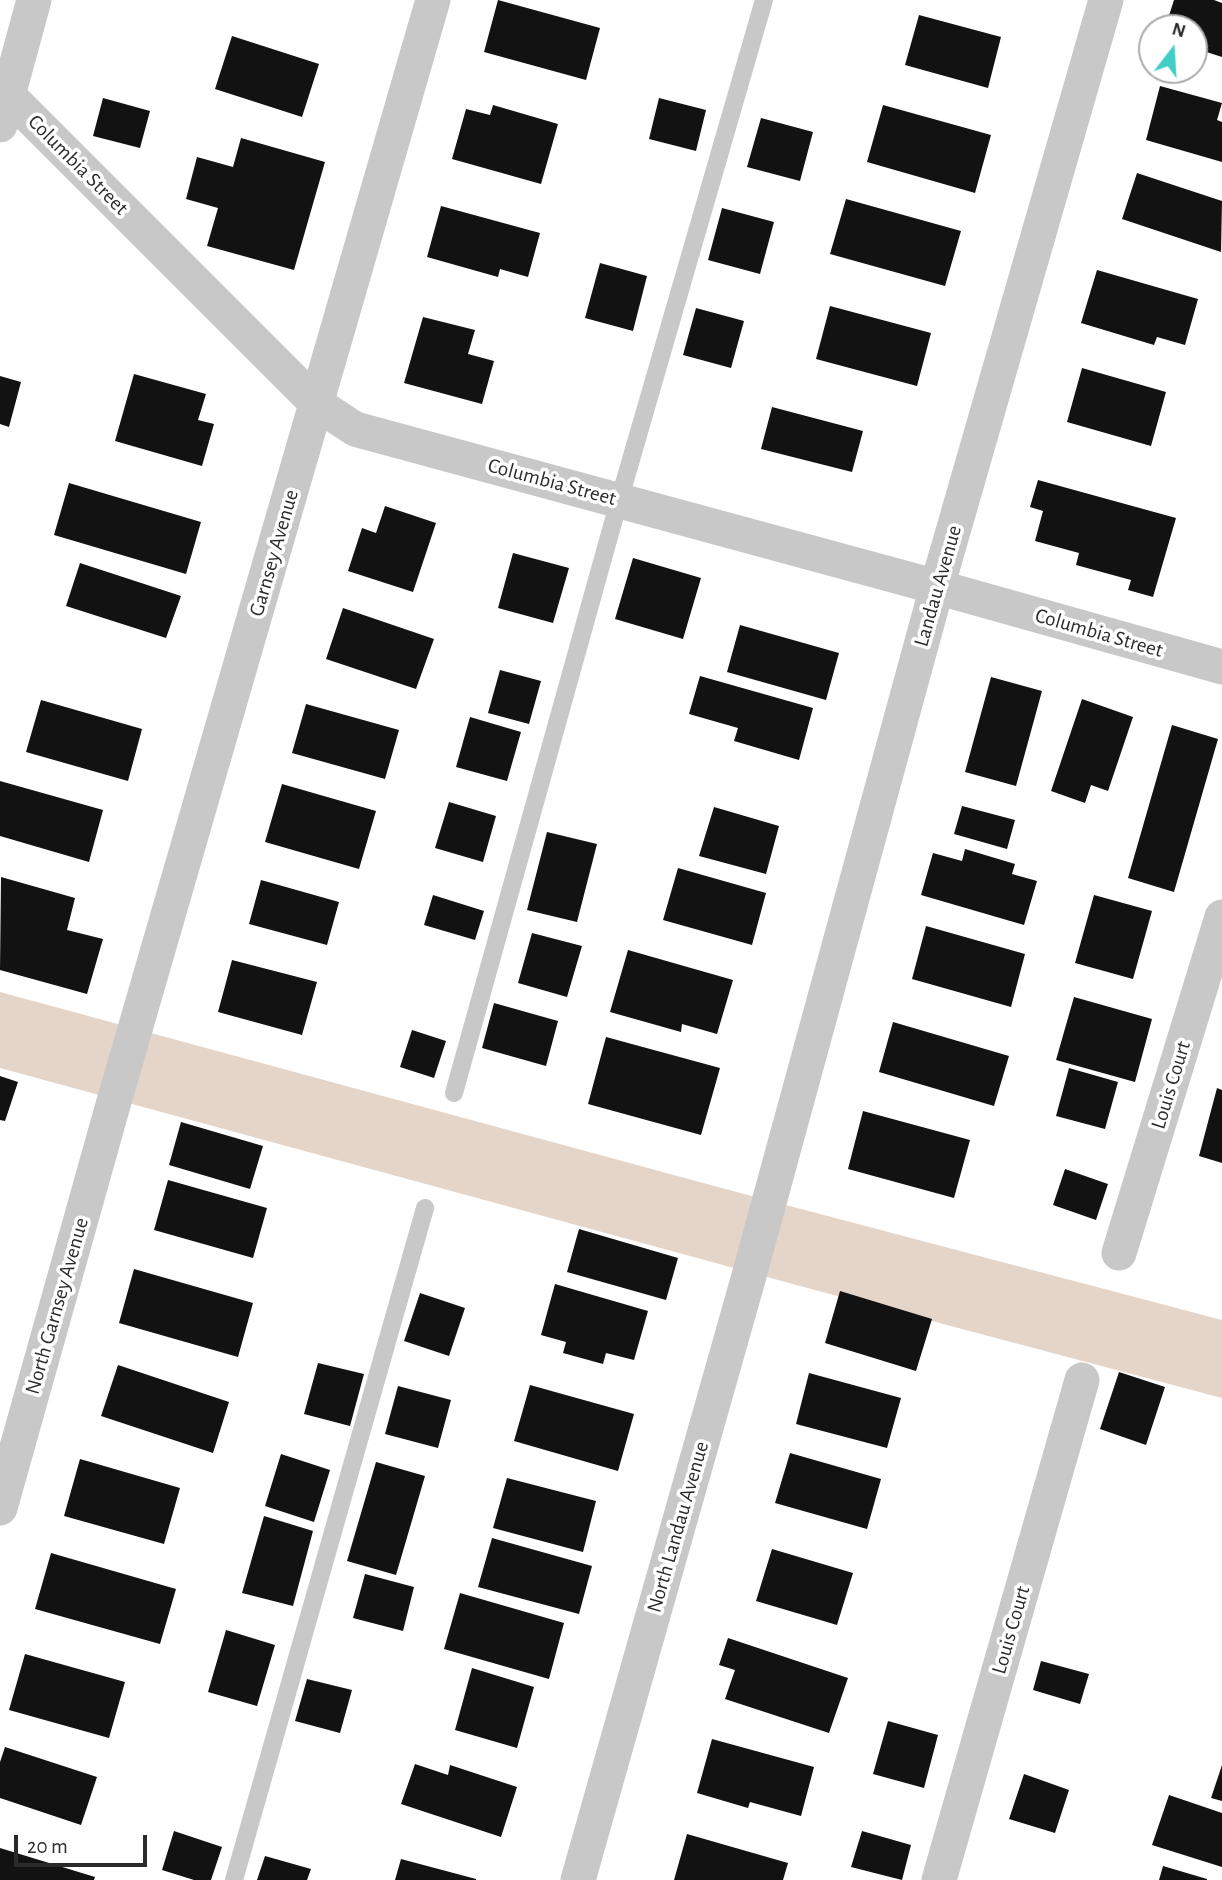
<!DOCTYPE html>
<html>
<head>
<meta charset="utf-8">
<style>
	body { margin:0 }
	#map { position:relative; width:1222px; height:1880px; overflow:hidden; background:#fff; font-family:"Alegreya Sans",sans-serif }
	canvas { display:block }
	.north { position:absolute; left:1138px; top:14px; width:70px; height:70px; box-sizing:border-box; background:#fff; border:2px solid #aaa; border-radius:50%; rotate:17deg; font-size:19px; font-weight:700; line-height:28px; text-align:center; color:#2b2b2b }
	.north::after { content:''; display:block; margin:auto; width:24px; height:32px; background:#43cdc7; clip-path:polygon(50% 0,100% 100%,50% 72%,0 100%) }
	.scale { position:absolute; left:14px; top:1835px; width:133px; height:32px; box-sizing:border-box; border:4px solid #2b2b2b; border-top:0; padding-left:9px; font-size:21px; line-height:24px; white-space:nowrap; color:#2b2b2b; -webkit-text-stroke:5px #fff; paint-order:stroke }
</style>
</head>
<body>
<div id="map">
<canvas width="1222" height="1880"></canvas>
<div class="north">N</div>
<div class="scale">20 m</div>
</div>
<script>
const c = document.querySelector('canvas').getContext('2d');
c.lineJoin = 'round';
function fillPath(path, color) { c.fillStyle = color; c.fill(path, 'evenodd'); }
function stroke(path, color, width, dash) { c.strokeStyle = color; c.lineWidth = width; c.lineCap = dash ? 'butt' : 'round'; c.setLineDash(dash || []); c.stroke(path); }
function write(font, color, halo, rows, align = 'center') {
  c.font = font + ' "Alegreya Sans",sans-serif'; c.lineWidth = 7; c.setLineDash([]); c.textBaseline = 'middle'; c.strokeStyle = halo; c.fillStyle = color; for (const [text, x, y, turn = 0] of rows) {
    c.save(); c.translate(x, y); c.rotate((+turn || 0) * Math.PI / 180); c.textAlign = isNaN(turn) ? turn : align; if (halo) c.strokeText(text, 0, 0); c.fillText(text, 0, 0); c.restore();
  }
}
fillPath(new Path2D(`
	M0,992L729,1190L1222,1320V1398L800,1286L0,1068Z`), '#e5d5c9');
fillPath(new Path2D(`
	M498,0L600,28L586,80L484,52Z
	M1174,0H1214L1222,3V57L1194,48V28H1165Z
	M919,15L1001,37L988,88L905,65Z
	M232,36L319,64L302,117L215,89Z
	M1160,86L1222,103L1217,120L1222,122V162L1146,140Z
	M103,98L150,111L140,148L93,136Z
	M659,98L706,110L696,151L649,139Z
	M493,105L558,124L541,184L452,159L466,109L490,115Z
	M883,105L991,135L975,193L867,162Z
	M761,118L813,132L800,181L747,167Z
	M241,138L325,162L294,270L207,246L218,208L186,199L197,157L233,167Z
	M1137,173L1222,201L1221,252L1122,219Z
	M846,199L961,231L945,286L830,254Z
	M441,206L540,233L528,277L500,269L498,277L427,257Z
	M722,208L774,222L760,274L708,260Z
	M600,263L647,276L633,331L585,318Z
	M1097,270L1198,299L1185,345L1157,337L1154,345L1081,323Z
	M830,306L931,333L917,386L816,359Z
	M696,308L744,321L731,368L683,355Z
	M423,317L475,330L468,354L494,361L482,404L404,383Z
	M1082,368L1166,392L1151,446L1067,422Z
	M134,374L206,394L198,420L214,424L202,466L115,441Z
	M0,376L21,382L9,427L0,424Z
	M772,407L863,431L852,472L761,449Z
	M1038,480L1176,518L1153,597L1128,590L1131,580L1076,565L1079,553L1035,541L1043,511L1030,507Z
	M69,483L201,522L186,574L54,535Z
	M385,506L436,523L413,592L348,571L362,528L376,533Z
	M513,553L569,568L553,623L498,608Z
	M633,558L701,578L683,639L615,619Z
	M80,563L181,596L166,638L66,606Z
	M343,608L434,639L416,689L326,659Z
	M740,625L839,653L826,700L727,672Z
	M500,670L541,681L529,724L488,713Z
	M700,676L813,708L799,760L734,741L738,728L689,714Z
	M991,677L1042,691L1016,786L965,772Z
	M1082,699L1133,717L1108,791L1091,785L1085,803L1051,791Z
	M41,700L142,729L128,781L26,752Z
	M306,704L399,730L385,779L292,753Z
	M470,717L521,732L507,781L456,767Z
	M1172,725L1218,739L1174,892L1128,878Z
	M0,781L103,810L89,862L0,836Z
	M282,784L376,811L359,869L265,842Z
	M449,802L496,816L483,862L435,848Z
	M962,806L1015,820L1007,849L954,834Z
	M714,807L779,826L766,874L699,856Z
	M547,832L597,844L577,922L527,910Z
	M965,849L1015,864L1012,874L1037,881L1024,925L921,895L933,853L962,861Z
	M678,868L766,893L752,945L663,920Z
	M1,877L75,898L67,930L103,939L87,994L0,970Z
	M261,880L339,902L327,945L249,924Z
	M433,895L484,911L475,940L424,925Z
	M1094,895L1152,911L1133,979L1075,963Z
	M926,926L1025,954L1011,1007L912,979Z
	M532,933L582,946L567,997L518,983Z
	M628,950L733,980L717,1034L682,1024L681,1032L610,1012Z
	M232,960L317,982L302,1035L218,1012Z
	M1074,997L1152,1019L1135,1082L1056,1060Z
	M494,1003L558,1021L546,1066L482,1048Z
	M893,1022L1009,1056L994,1106L879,1072Z
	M412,1030L446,1041L434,1078L400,1067Z
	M606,1037L720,1068L701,1135L588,1104Z
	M1069,1068L1118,1082L1105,1129L1056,1116Z
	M0,1076L18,1082L5,1121L0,1120Z
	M1217,1088L1222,1090V1163L1199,1156Z
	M863,1111L970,1140L954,1198L848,1169Z
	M181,1122L263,1146L250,1189L169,1165Z
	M1065,1169L1108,1184L1096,1220L1053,1205Z
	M168,1180L267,1208L253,1258L154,1230Z
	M579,1229L678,1258L666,1300L567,1272Z
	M134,1269L253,1303L238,1357L119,1323Z
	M555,1284L648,1311L634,1360L606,1353L603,1364L563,1353L566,1342L541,1335Z
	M840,1291L932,1319L916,1371L825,1343Z
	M420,1293L465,1308L449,1356L404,1341Z
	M318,1363L364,1374L350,1426L304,1414Z
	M118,1365L229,1402L213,1453L101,1416Z
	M1119,1372L1165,1387L1146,1445L1100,1429Z
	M809,1373L901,1398L887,1448L796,1424Z
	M530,1385L634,1414L618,1471L514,1441Z
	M398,1386L451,1400L438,1448L385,1434Z
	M790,1453L881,1479L867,1529L775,1503Z
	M281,1454L330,1470L314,1522L265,1506Z
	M80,1459L180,1488L164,1544L64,1516Z
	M376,1462L425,1476L396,1575L347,1561Z
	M507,1478L596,1501L583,1552L493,1528Z
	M264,1516L313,1531L293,1606L242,1593Z
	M492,1538L592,1566L579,1614L478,1587Z
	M772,1549L853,1573L837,1625L756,1601Z
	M51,1553L176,1589L160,1644L35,1609Z
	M365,1574L414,1587L403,1631L353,1618Z
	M460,1593L564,1623L549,1679L444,1649Z
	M226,1630L275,1645L257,1706L208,1692Z
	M728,1638L848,1678L829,1733L725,1699L735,1670L719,1665Z
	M25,1654L125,1682L109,1738L9,1710Z
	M1041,1661L1089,1674L1080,1704L1033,1690Z
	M472,1668L534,1687L517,1748L455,1730Z
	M307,1679L352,1690L340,1733L295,1721Z
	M888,1721L938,1735L924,1788L873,1774Z
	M712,1739L814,1767L801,1816L750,1802L748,1808L697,1793Z
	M5,1747L97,1777L81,1825L0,1798V1762Z
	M415,1764L448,1775L450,1765L517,1787L501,1837L401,1804Z
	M1222,1765V1801L1211,1798Z
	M1024,1774L1069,1790L1055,1833L1009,1819Z
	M1169,1795L1222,1813V1867L1152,1845Z
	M174,1831L222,1847L211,1880H194L162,1870Z
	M862,1831L911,1845L902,1880L851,1867Z
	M687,1834L788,1863L783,1880H674Z
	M0,1848L95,1877L94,1880H0Z
	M265,1856L311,1869L307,1880H257Z
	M401,1859L476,1879V1880H395Z
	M1163,1866L1207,1879V1880H1159Z`), '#121212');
stroke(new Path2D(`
	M454,1093L619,501L764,0
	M234,1880L425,1208`), '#c8c8c8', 18);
stroke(new Path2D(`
	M0,93L8,95L317,404L355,429L937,587L1222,667
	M0,125L34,0
	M1119,1253L1222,917
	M0,1508L113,1105L433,0
	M578,1880L747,1283L937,587L1106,0
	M939,1880L1082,1380`), '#c8c8c8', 35);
write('21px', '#2b2b2b', '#fff', [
	["Columbia Street",78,165,45],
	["Columbia Street",552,482,15],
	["Garnsey Avenue",274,553,-74],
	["Landau Avenue",938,586,-74],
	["Columbia Street",1099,633,16],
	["Louis Court",1171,1085,-73],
	["North Garnsey Avenue",57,1306,-74],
	["North Landau Avenue",678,1527,-74],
	["Louis Court",1011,1630,-74]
]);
</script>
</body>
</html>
